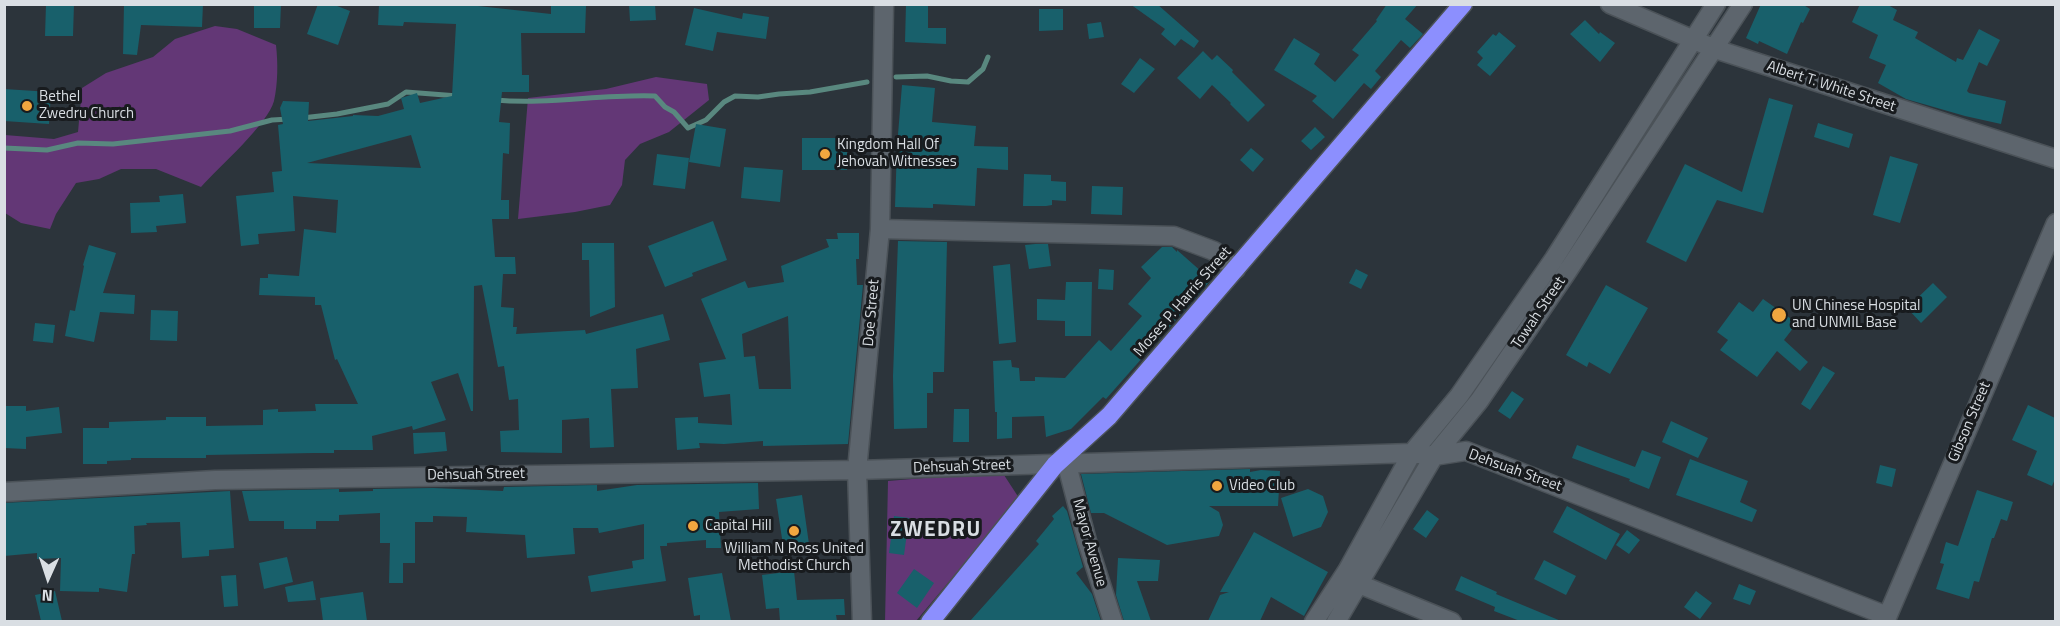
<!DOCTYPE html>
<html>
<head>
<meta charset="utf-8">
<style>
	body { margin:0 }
	#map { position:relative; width:2060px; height:626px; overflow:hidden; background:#2c343b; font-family:"Titillium Web",sans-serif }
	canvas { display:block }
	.frame { position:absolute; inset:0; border:6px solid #d9dee3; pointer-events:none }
	.north { position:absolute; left:18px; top:548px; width:60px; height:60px; -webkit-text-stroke:4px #181b1e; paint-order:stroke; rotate:183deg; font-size:16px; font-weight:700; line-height:24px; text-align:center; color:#d9dee3 }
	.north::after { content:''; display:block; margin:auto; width:21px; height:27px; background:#d9dee3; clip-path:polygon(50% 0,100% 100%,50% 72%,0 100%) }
</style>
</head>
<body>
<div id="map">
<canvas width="2060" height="626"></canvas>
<div class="frame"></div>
<div class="north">N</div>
</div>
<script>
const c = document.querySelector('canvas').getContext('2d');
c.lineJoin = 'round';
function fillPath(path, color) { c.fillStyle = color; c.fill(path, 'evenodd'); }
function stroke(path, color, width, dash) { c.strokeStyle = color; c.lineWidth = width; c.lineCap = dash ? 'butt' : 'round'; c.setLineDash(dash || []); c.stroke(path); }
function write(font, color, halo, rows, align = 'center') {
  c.font = font + ' "Titillium Web",sans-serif'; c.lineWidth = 6; c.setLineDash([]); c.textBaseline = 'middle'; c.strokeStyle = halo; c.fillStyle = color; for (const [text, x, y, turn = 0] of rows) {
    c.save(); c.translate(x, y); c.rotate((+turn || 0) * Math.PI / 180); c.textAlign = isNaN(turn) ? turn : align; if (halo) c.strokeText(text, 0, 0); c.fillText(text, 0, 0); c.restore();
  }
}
fillPath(new Path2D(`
	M215,26L237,29L276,45C278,63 278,83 274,101C268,124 219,167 201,187L156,169H121L99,179L76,183L56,214L50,229L21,223L5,213V135L54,139L78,132L82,88L106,73L153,57L175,39Z
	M656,77L707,84L709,100L669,132L640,144L625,160L622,185L610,205L575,212L518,219L528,98L606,89Z
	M995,472L1004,475L1019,498L916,621L885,622L888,481Z`), '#633776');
stroke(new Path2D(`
	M896,77L927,76L951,81L968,82L983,69L988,57
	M495,100C548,105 601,94 655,96L665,107L674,112L688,128L706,120L724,102L735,96L758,97L779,94L810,92L867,82
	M302,118L337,114L388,104L406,92L458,96
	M4,148L47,150L78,143L113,144L230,131L272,120L289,119`), '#59887f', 5);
fillPath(new Path2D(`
	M46,4H74L73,36H45Z
	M124,4H203L202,27L141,25L137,55L123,54Z
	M254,4H281L280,28H254Z
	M318,4H332L350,11L338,45L307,34Z
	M379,4H478V6L551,14V6H586L585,33H521L522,75H529V92H502L499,122L510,123L509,154L503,153L501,200H509V219H492L495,257H515L516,274H503L501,307L514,308L513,327H517L516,334L585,330L586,334L663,314L670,340L636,349L638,388L611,389L614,447L590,448L589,418L562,420V453L501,452L500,431L519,430L518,399L509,400L504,366L498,367L482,285L474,286L473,411H471L458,373L431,382L446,420L413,430L412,426L372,436L373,450H334V453H314L206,455V458H131V460L107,461V464H83V428H109V422L166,420V417H206V426L263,425V410L278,409V412L316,411L315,404H358L337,359L335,360L321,305H315V297L259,295L260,278H268V274L299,276L304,229L336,233L338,200L293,196L295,231L258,234L259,244L241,246L236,196L274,192L272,172L282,171L278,125L283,124L280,108L283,101L309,102L308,121L353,116V115L378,116L404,109L401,98L417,93L420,103L452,96L456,24L404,22L403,26L378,25ZM411,135L421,168L307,163Z
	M629,4H655L656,20L630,21Z
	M906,4H928V28H946V44L905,42Z
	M1130,4H1157L1199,41L1194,48L1181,39L1175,46L1161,34L1165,29Z
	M1387,4H1418L1405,19L1423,34L1410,48L1401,40L1375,71L1381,77L1371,89L1364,83L1333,119L1312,101L1317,96L1274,70L1294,38L1320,54L1314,64L1335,82L1359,55L1352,50L1377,21L1376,20Z
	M1761,4H1802L1810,9L1803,23L1801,22L1787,54L1759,41L1758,44L1746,38Z
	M1860,4H1886L1897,10L1893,20L1918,32L1915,38L1956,62L1957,58L1963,60L1979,29L2000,40L1987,66L1979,62L1967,91L1969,93L2006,101L2001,124L1965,116L1906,99L1878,83L1886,65L1869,58L1878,35L1852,22Z
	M694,8L742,19L743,13L769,17L766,39L717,32L713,51L685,45Z
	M1039,9H1063V30L1039,31Z
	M1585,20L1599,34L1600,32L1615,43L1600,62L1570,34Z
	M1101,22L1104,37L1089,39L1087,24Z
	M1499,32L1516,46L1490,76L1477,65L1483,58L1477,52L1493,34L1496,36Z
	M1203,51L1212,60L1217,55L1233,70L1232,72L1265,105L1248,122L1230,104L1231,103L1212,85L1200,99L1177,78Z
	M1140,58L1155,69L1134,93L1121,84Z
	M902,85L935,88L932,122L976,126L974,146L1008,147V170L977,168L975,206L933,204V208L895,207L897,147Z
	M4,89L51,92L49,124L4,121Z
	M1769,98L1793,105L1763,213L1717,200L1686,262L1646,242L1685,164L1742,192Z
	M1818,123L1853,134L1849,148L1814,137Z
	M696,124L726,129L720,167L689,162Z
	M1315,127L1325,137L1311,150L1301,141Z
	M802,138H847V170H802Z
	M1251,148L1264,159L1253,172L1240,160Z
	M657,154L689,158L685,189L653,185Z
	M1890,156L1918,164L1900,223L1873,215Z
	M744,167L783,170L780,202L741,198Z
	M1024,174L1051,175V181L1066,182V201L1052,200V205L1046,206H1023Z
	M1092,186L1123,187L1122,215L1091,214Z
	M183,194L186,223L156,226L157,232L131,233L130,203L160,202L159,196Z
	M713,221L727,260L692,273L693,276L665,287L648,246Z
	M837,233H859V259H856L857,285H863L848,444L763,446V441L724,444L699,443L700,448L677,450L675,418L698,417V423L732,425L730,394L704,397L699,363L726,359L701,299L745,281L748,288L784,282L781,266L829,247L826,239H838ZM788,316L791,389H759L755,356L744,357L742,334Z
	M898,241L947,242L944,372H933V393H927V428L894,429L893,376Z
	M582,243H614L615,307L590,317L589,260H582Z
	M1035,244H1048L1051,266L1029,269L1025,245Z
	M89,245L116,253L103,293L135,295L134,314L100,312L94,342L65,336L70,310L75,311L84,266L83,265Z
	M1162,247H1172L1177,252V250L1211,280L1106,399L1103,397L1071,429L1046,437L1044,416L1012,417V438L997,439V412H995L993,361L1011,360L1012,367L1019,368L1020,381H1035V377L1065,378L1099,340L1111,351L1142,316L1128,304L1151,278L1141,267Z
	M1010,264L1016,342L999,344L993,266Z
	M1099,269L1114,270L1113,290L1098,289Z
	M1356,269L1368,275L1361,289L1349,283Z
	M1066,282H1092L1091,336H1065V321L1037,320V299L1065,300Z
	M1933,283L1947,297L1921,323L1907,308Z
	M1606,285L1648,308L1610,374L1589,362L1587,367L1566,355Z
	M1763,299L1797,323L1784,340L1808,362L1800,371L1777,351L1757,377L1720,350L1728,340L1717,332L1739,302L1753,312Z
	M151,310L178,311L177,341L150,340Z
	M35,323L55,325L53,343L33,341Z
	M1823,366L1835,373L1810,410L1801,404Z
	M1512,391L1524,399L1510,419L1498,411Z
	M2028,405L2055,418V479L2052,486L2027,475L2037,451L2012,440Z
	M4,406H26V411L59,407L62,433L26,437V449L4,448Z
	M954,409H969V442H953Z
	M1671,421L1708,438L1698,458L1662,442Z
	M445,432L447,451L414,454L413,433Z
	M1577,445L1635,467L1642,450L1661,457L1649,489L1629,481L1630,479L1572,458Z
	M1690,459L1748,481L1740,502L1757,510L1752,522L1676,495Z
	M1880,465L1896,469L1892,487L1876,483Z
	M1250,469V472L1261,470L1280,471L1278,506H1209L1219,512L1223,525L1219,536L1167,545L1104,513H1091L1081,474Z
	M758,483L759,509L719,512L721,548H706V540L667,543V546H660L666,581L591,592L588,576L633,568L632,561L644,559V524L599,533L598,528H573L575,554L527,558L525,535L466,532L467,517L433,516V522H415V563H403V583H389L390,543H380V513L339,515V521H316V529H284V521H249L242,491L339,489V492L373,491V489L433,488L503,491L504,487L597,485V491L637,485Z
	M1308,489L1323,496L1328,512L1321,527L1293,537L1281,498Z
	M1977,490L2013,502L2007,521L2001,519L1994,538H1992L1979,582L1974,581L1969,599L1936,589L1944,564L1940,563L1946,542L1958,546Z
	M230,491L234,548L209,550V556L182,558L180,522L146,523L147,525L134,526L135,554H132L127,592L99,588V592L60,591L61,558L37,559V553L4,556V503Z
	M802,495L809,544L783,545L776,499Z
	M1063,506L1067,511L1083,567L1076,573L1092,594L1101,621H970L1039,544L1036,541L1054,519L1052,516Z
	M1567,506L1620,534L1606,560L1553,532Z
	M1427,510L1439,519L1426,538L1413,529Z
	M894,516L909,518L904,555L889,553Z
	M1627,530L1640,540L1629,554L1616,545Z
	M1254,532L1328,572L1304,616L1271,597L1260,621H1208L1220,595L1229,592H1220Z
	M287,557L293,582L264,589L259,563Z
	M1118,558L1160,560L1158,581H1137L1151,621H1124L1116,595Z
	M1544,560L1576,576L1566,595L1534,579Z
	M914,569L934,583L917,608L897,593Z
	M794,571L797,600L844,599L845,615H836L837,621H780L779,608L766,609L762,575Z
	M722,573L731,621H700V615L694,616L688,578Z
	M236,575L238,606L224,607L221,576Z
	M1461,576L1497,592L1496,594L1561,621H1520L1494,611L1495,607L1455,590Z
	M313,581L316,600L288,602L285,587Z
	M1739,584L1756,591L1750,605L1733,599Z
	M55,591L62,621H41L35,595Z
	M1696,591L1712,603L1700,619L1684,607Z
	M363,592L367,621H323L320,598Z`), '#18606b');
const minor = new Path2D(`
	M1610,4L1715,49L2056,159
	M880,229L1174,236L1214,251L1236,269
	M1067,465L1087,541L1113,622
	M4,492L215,480L857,470L1412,453L1434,456L1466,451L1887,616
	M1359,584L1452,622
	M862,622L857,470L880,229L884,4
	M1314,622L1347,571L1412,453L1459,396L1554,259L1716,4
	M1336,622L1434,456L1479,401L1567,272L1743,4
	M1885,622L2056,223`);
const highway = new Path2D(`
	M930,622L1055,465L1109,416L1463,4`);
stroke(minor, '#4b5258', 21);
stroke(highway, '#4b5258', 21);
stroke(minor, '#5d656d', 18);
stroke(highway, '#8c8ffe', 18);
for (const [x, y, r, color] of [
	[27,106,6,"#f1a63f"],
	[825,154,6,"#f1a63f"],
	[1779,315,8,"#f1a63f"],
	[1217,486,6,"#f1a63f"],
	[693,526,6,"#f1a63f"],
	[794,531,6,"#f1a63f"]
]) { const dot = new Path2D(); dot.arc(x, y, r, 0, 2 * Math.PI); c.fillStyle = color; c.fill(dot); stroke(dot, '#181b1e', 2); }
write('15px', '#d9dee3', '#181b1e', [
	["Albert T. White Street",1831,87,18],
	["Moses P. Harris Street",1183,302,-49],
	["Doe Street",872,313,-85],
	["Towah Street",1539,313,-56],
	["Gibson Street",1970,422,-67],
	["Dehsuah Street",962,467,-2],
	["Dehsuah Street",1515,471,20],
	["Dehsuah Street",476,475,-1],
	["Mayor Avenue",1089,543,74]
]);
write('15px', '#d9dee3', '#181b1e', [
	["Bethel",39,97],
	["Zwedru Church",39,114],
	["Kingdom Hall Of",837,145],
	["Jehovah Witnesses",837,162],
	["UN Chinese Hospital",1792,306],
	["and UNMIL Base",1792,323],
	["Video Club",1229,486],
	["Capital Hill",705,526],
	["William N Ross United",794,549,"center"],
	["Methodist Church",794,566,"center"]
], 'left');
c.letterSpacing = '1.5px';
write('bold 21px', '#d9dee3', '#181b1e', [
	["ZWEDRU",936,531]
]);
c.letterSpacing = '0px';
</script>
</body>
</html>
